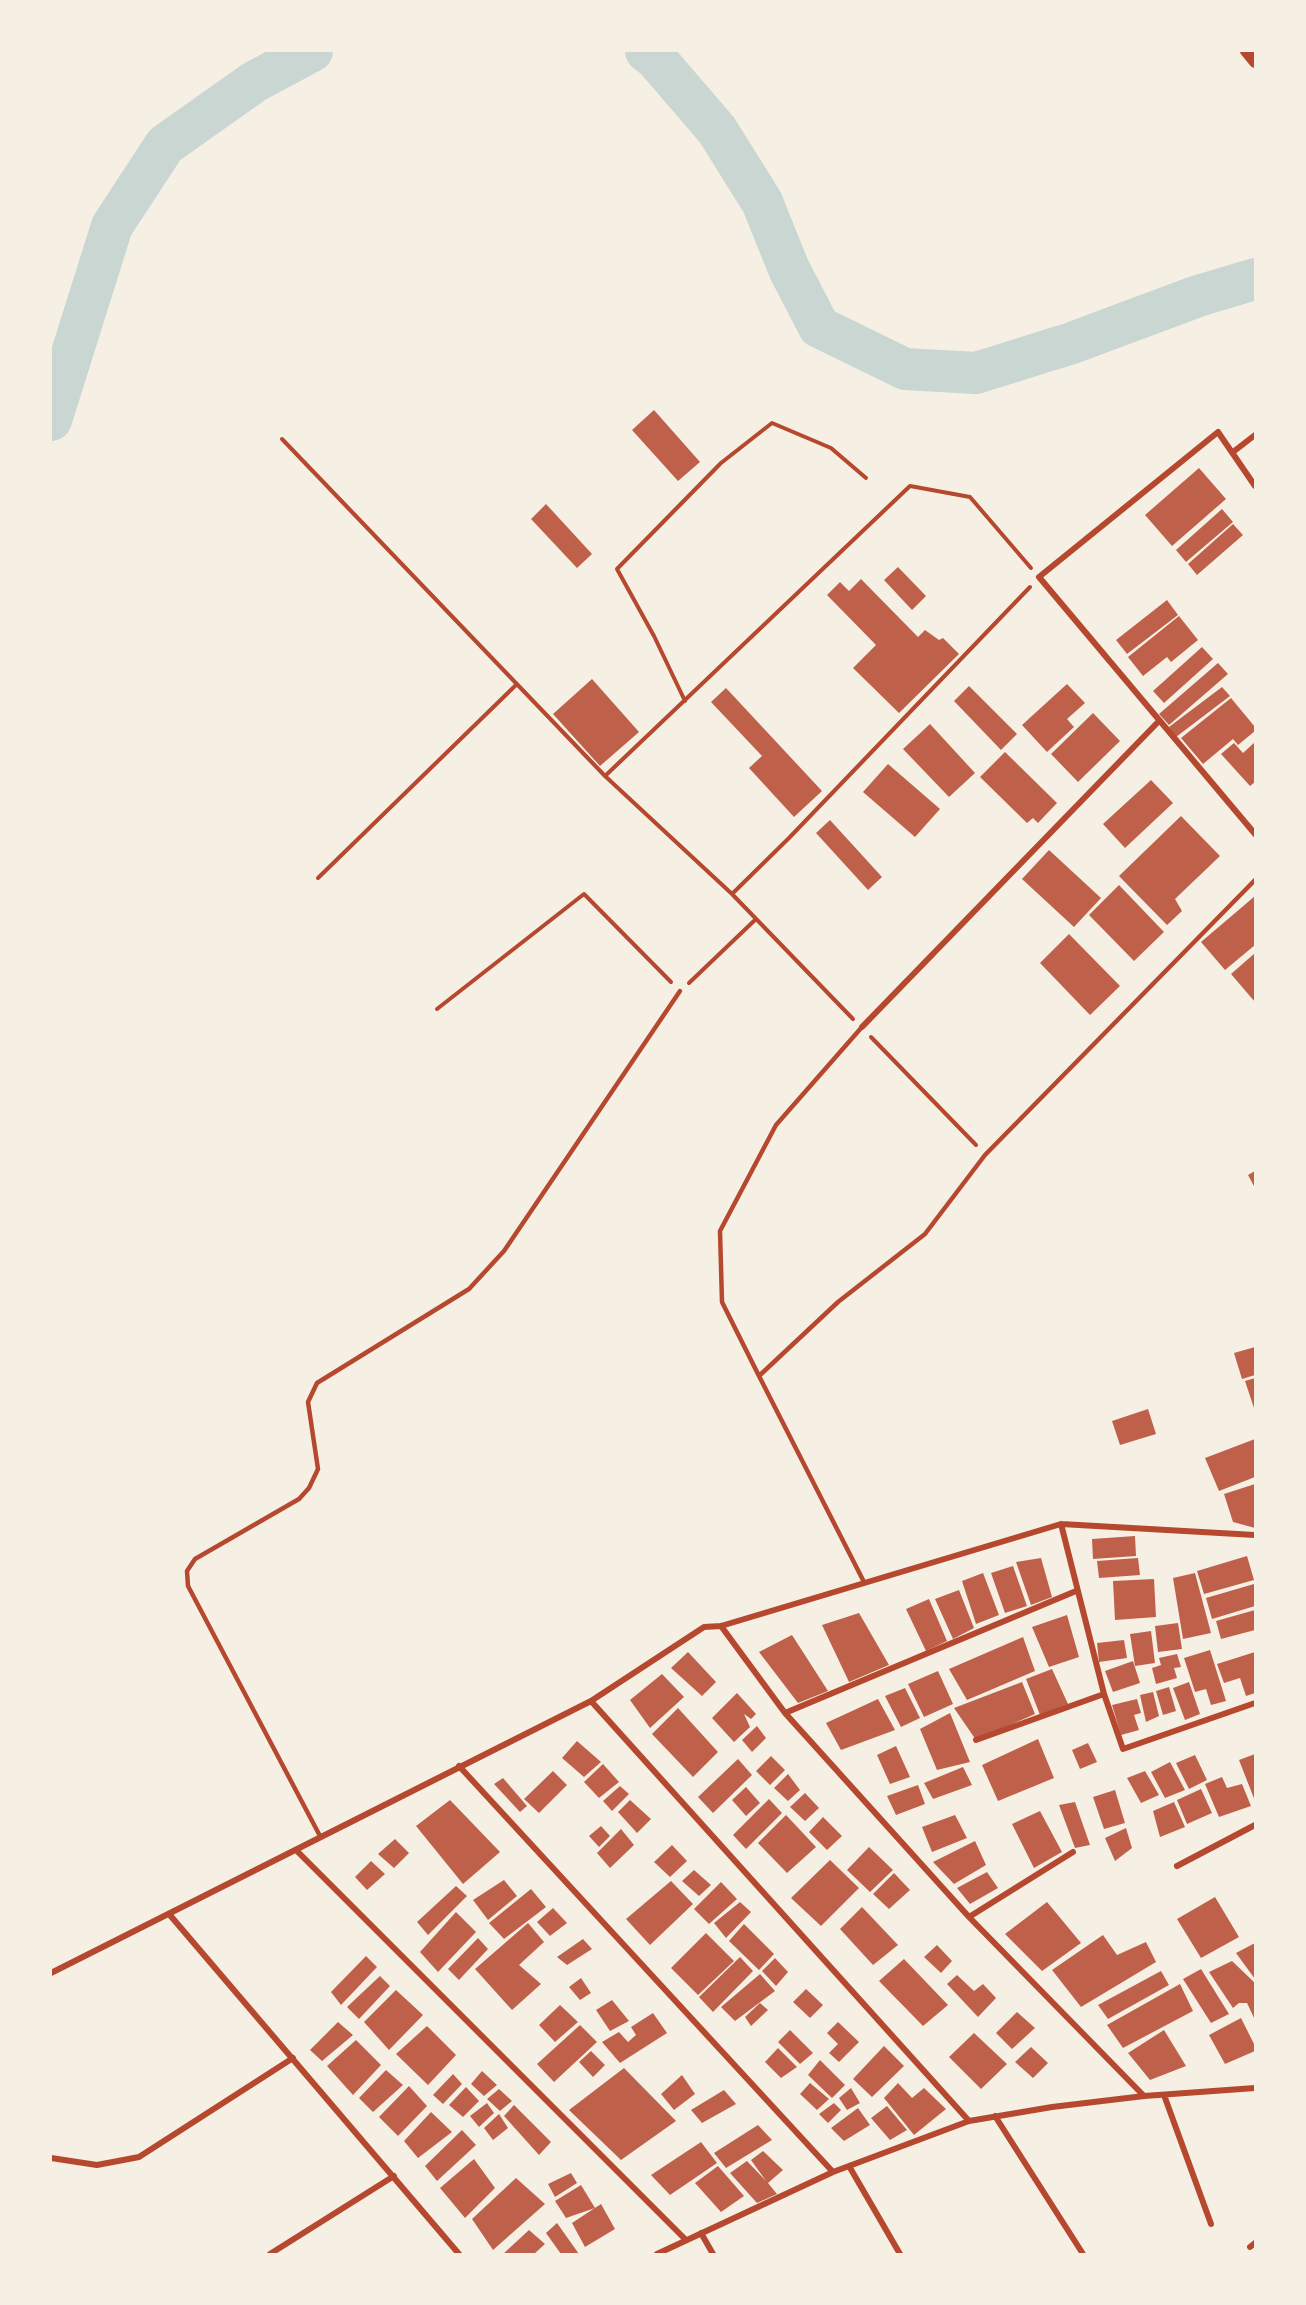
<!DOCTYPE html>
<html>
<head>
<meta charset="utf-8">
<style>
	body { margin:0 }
	#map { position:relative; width:1306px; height:2305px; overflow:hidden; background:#f6efe4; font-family:"Fira Sans",sans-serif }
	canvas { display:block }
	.frame { position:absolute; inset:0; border:52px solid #f6efe4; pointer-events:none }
</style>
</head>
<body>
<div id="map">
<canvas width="1306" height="2305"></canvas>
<div class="frame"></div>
</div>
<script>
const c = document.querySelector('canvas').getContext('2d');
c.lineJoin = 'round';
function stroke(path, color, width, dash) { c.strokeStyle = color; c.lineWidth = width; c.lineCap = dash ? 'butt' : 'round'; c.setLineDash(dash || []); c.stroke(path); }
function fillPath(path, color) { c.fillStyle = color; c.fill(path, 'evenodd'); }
stroke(new Path2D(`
	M646,51L656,59L717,130L762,202L789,269L819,327L905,369L976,373L1072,343L1198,296L1255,279
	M51,420L112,226L165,145L254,82L312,51`), '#c9d6d2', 42);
fillPath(new Path2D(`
	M654,410L700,462L678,481L632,430Z
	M1199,468L1226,499L1172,546L1145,515Z
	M546,504L592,554L577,568L531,519Z
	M1222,509L1233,522L1186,562L1176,550Z
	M1233,524L1243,535L1197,575L1188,564Z
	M898,567L926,596L912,610L884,580Z
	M861,579L918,637L925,630L939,640L943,638L959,654L899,713L853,668L876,645L827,595L840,582L849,591Z
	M1167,600L1178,615L1127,654L1116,640Z
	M1179,616L1198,640L1171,662L1167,657L1143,676L1128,657Z
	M1202,647L1213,659L1164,703L1153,691Z
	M1218,663L1228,674L1169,725L1159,714Z
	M592,679L639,732L600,766L553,714Z
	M1067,684L1085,703L1067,719L1074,727L1047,752L1022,725Z
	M969,686L1017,734L1001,750L954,701Z
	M1222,687L1230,696L1176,737L1169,727Z
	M726,688L822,791L794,817L749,768L762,756L711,702Z
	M1231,698L1255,727V731L1238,745L1233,739L1203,764L1181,738Z
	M1093,713L1120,741L1078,782L1051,754Z
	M930,724L975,773L949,797L903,749Z
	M1255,742V782L1250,786L1221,754L1234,743L1243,753Z
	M1005,752L1057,803L1038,823L1033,818L1027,823L980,777Z
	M888,764L940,809L915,837L863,792Z
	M1151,780L1173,803L1125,848L1103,824Z
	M1181,816L1220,856L1175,899L1182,911L1167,925L1119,876Z
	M830,820L882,877L868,890L816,833Z
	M1049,850L1101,898L1074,927L1022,879Z
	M1119,885L1164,932L1134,961L1089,915Z
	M1255,896V945L1225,970L1201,942Z
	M1069,934L1120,986L1090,1015L1040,963Z
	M1255,953V1002L1231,974Z
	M1255,1171V1188L1248,1175Z
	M1255,1347V1375L1242,1379L1234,1353Z
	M1255,1378V1411L1245,1381Z
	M1148,1409L1156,1434L1120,1445L1112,1421Z
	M1255,1439V1477L1219,1491L1205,1458Z
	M1255,1484V1528L1233,1522L1224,1494Z
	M1135,1536L1136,1556L1093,1559L1092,1539Z
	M1247,1556L1254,1580L1204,1594L1197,1571Z
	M1041,1558L1052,1597L1031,1605L1016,1562Z
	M1138,1558L1140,1575L1099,1578L1097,1561Z
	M1013,1566L1027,1606L1005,1613L991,1573Z
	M983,1573L999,1615L976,1624L962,1581Z
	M1195,1573L1211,1633L1183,1639L1173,1578Z
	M1154,1579L1156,1617L1115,1620L1113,1581Z
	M1254,1584L1255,1606L1212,1619L1206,1598Z
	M959,1590L974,1628L953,1639L935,1599Z
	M929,1599L947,1641L926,1651L906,1609Z
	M1255,1610V1630L1221,1639L1216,1621Z
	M859,1613L889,1665L849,1682L822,1625Z
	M1067,1615L1079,1657L1049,1667L1032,1627Z
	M1178,1623L1182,1649L1158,1652L1155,1626Z
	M1151,1631L1155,1663L1135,1666L1130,1634Z
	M792,1635L828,1691L798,1703L759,1652Z
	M1023,1637L1035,1671L967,1700L949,1669Z
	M1124,1640L1127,1658L1099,1662L1097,1643Z
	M1210,1650L1226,1701L1211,1705L1206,1689L1195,1692L1184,1658Z
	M688,1652L716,1682L702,1696L671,1668Z
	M1255,1652V1693L1246,1696L1240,1678L1224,1683L1217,1664Z
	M1177,1654L1181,1667L1174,1668L1177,1678L1156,1684L1152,1668L1161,1665L1159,1658Z
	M1133,1661L1140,1683L1113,1692L1105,1671Z
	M1052,1669L1068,1704L1040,1715L1026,1679Z
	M938,1671L953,1704L924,1717L908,1684Z
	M662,1674L684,1697L650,1728L630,1700Z
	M1022,1682L1035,1714L976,1740L954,1708Z
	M1189,1682L1200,1714L1185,1720L1173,1688Z
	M1169,1687L1176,1711L1163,1715L1156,1691Z
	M905,1688L920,1718L901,1727L885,1696Z
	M1153,1692L1159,1716L1146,1722L1140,1695Z
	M737,1693L756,1714L751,1719L744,1714L750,1727L734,1742L712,1718Z
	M878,1699L895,1730L841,1750L826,1723Z
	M1137,1699L1141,1713L1134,1715L1139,1730L1121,1735L1112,1705Z
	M678,1708L718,1752L693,1777L652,1734Z
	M950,1713L970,1762L937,1770L920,1729Z
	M757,1726L766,1738L752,1752L742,1740Z
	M1038,1739L1054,1778L998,1801L982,1765Z
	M577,1741L601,1762L584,1777L562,1758Z
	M1088,1743L1097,1762L1080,1769L1072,1750Z
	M896,1746L910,1777L890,1784L877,1755Z
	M1255,1754V1801L1239,1760Z
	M1195,1755L1207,1780L1189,1789L1176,1763Z
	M771,1756L785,1770L770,1785L756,1771Z
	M738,1759L752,1775L713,1813L698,1797Z
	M1170,1762L1185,1790L1165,1798L1151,1772Z
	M603,1764L619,1782L599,1798L584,1782Z
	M963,1767L972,1785L933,1799L924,1783Z
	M553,1771L567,1785L539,1813L524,1799Z
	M1145,1771L1159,1795L1141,1803L1127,1778Z
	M788,1774L800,1790L788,1801L774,1788Z
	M1222,1777L1227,1788L1242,1784L1251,1806L1219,1817L1205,1784Z
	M503,1778L527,1806L520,1812L494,1784Z
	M918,1785L925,1804L896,1815L887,1796Z
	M620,1786L629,1794L612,1811L603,1801Z
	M746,1787L760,1803L746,1816L732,1800Z
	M1201,1789L1212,1813L1187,1824L1177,1800Z
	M1115,1790L1125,1823L1104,1829L1093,1797Z
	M805,1793L819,1808L805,1821L790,1807Z
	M769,1799L782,1813L746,1849L733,1835Z
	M450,1800L500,1852L463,1884L416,1826Z
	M630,1800L651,1819L637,1833L618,1812Z
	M1075,1802L1090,1845L1075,1848L1059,1805Z
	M1174,1802L1185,1827L1160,1837L1153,1811Z
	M1040,1811L1062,1852L1034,1868L1012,1824Z
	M786,1815L816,1847L787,1873L758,1843Z
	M955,1815L967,1838L932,1852L922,1827Z
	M823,1817L842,1836L827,1850L809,1832Z
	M601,1826L610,1836L599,1847L589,1836Z
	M1126,1828L1132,1848L1115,1861L1105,1838Z
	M621,1829L634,1845L610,1868L597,1853Z
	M395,1839L409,1853L394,1868L378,1854Z
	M975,1841L986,1865L954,1884L933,1862Z
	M672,1845L687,1861L670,1877L654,1862Z
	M869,1847L893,1870L870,1892L847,1870Z
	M830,1860L859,1888L821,1926L791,1898Z
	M371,1861L385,1874L367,1890L355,1877Z
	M694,1870L711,1885L699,1896L682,1881Z
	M987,1872L998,1888L970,1904L957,1888Z
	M894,1873L910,1890L889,1909L873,1894Z
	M504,1880L517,1896L488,1920L473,1900Z
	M671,1881L693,1904L650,1945L626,1919Z
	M721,1882L737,1899L709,1924L694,1909Z
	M456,1886L467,1896L428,1935L417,1922Z
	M531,1889L546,1907L504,1939L489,1923Z
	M1215,1897L1239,1937L1201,1958L1177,1919Z
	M740,1902L751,1912L726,1938L714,1923Z
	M1047,1902L1081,1943L1042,1971L1005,1934Z
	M862,1907L898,1945L873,1965L840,1929Z
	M553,1908L567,1923L550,1936L537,1922Z
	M456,1912L476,1932L438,1972L420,1952Z
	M528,1923L544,1942L519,1965L541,1984L512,2010L475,1969Z
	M744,1924L774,1954L759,1970L729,1941Z
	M706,1933L734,1961L698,1995L671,1968Z
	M1103,1935L1117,1955L1146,1942L1156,1962L1081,2007L1052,1970Z
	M478,1938L488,1949L459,1980L448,1969Z
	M583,1939L592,1949L567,1965L557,1957Z
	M1255,1943V1979L1236,1953Z
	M937,1945L952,1961L941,1973L924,1957Z
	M366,1956L377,1967L341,2005L331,1992Z
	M740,1957L753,1971L713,2012L699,1997Z
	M775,1958L788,1972L776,1986L762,1971Z
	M904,1959L948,2005L923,2026L879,1981Z
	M1232,1961L1255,1983V2020L1247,2003H1239L1233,2008L1209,1972Z
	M1201,1969L1229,2014L1211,2023L1183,1979Z
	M1161,1971L1169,1985L1108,2019L1098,2005Z
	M760,1974L775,1991L735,2021L721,2007Z
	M957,1975L974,1991L983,1984L996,1998L978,2017L947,1984Z
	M380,1976L390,1986L359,2019L347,2007Z
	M581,1978L591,1993L580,2000L569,1987Z
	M1180,1984L1193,2011L1123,2048L1107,2025Z
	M806,1989L823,2005L810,2018L793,2002Z
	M396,1990L423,2015L389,2050L364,2022Z
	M612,2000L629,2021L610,2031L596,2010Z
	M760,2003L768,2010L751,2026L745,2017Z
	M560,2005L578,2022L555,2042L539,2025Z
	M1017,2012L1035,2028L1012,2049L996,2033Z
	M653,2013L667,2033L620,2063L602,2042L619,2032L628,2042L636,2035L631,2027Z
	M1241,2018L1255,2046V2051L1225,2064L1209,2035Z
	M338,2022L353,2035L322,2061L310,2050Z
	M838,2022L859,2042L839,2062L829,2053L838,2044L827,2033Z
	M580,2025L597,2042L554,2082L537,2064Z
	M427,2026L456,2055L428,2085L396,2054Z
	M790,2030L813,2053L800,2064L778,2042Z
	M1164,2030L1186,2066L1150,2080L1128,2053Z
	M974,2033L1007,2064L981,2089L949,2057Z
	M356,2040L381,2065L353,2095L327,2066Z
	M884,2046L904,2066L872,2097L853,2079Z
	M1031,2047L1048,2063L1033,2078L1015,2062Z
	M778,2048L797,2067L781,2078L765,2062Z
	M591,2051L605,2065L593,2077L579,2062Z
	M820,2060L845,2085L832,2098L808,2075Z
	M624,2068L676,2121L621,2160L569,2110Z
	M386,2070L403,2085L373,2112L359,2098Z
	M482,2071L497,2085L484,2096L471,2084Z
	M453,2074L462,2084L443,2104L433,2095Z
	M682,2075L695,2094L674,2110L661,2094Z
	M810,2083L829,2099L817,2110L800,2094Z
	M898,2083L912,2098L924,2088L946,2109L914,2135L884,2098Z
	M409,2086L427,2106L398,2136L379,2117Z
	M466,2087L479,2101L463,2117L449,2105Z
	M851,2088L860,2103L847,2110L839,2098Z
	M499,2089L512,2101L500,2111L487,2099Z
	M724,2090L736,2104L702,2123L691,2110Z
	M487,2103L494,2113L479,2127L470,2116Z
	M834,2103L841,2110L828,2123L819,2114Z
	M514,2105L551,2142L539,2155L504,2116Z
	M887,2106L907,2130L890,2140L871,2118Z
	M858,2108L870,2125L844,2141L831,2128Z
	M431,2112L452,2132L418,2158L404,2141Z
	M499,2114L508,2128L493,2140L484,2128Z
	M758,2125L772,2140L726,2168L714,2153Z
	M462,2130L476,2145L437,2181L425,2166Z
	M701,2142L717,2163L670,2195L651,2175Z
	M763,2151L783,2170L768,2183L777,2194L757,2203L730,2173L747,2161L766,2181L751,2160Z
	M474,2159L495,2188L465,2218L440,2188Z
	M718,2166L744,2196L721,2212L695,2183Z
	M571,2173L577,2183L555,2197L548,2184Z
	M516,2178L545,2204L493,2250L472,2219Z
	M581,2185L595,2208L566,2218L555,2201Z
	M601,2204L615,2229L585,2247L572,2223Z
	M557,2223L579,2254H561L546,2233Z
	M529,2230L545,2244L534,2254H503Z`), '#bf614a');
stroke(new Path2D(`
	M282,439L605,776
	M685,701L654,636L617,569L721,463L772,423L831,448L866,478
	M318,878L517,684
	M732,894L789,838L1030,587
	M689,983L756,919
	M437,1009L584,894L671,982
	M853,1019L732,894L605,776L910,486L970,497L1031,568
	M871,1037L976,1145`), '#b5482f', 4);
stroke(new Path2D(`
	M759,1376L722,1302L720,1231L776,1125L862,1027
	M864,1582L759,1376L838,1302L925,1234L985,1155L1255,880
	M320,1836L188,1586L187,1571L195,1559L299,1499L309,1488L318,1469L308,1402L317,1383L469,1289L504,1251L680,991`), '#b5482f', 4.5);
stroke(new Path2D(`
	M1233,452L1255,435
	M1255,486L1218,432L1039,577L1255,834
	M862,1027L1159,721
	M1061,1524L1104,1694L1123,1749L1255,1703
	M721,1626L785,1713L969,1917L1144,2096
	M591,1701L969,2121
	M785,1713L1076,1591
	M976,1740L1104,1694
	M459,1766L833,2172
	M296,1850L686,2240
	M1177,1866L1255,1825
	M169,1914L459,2254
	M969,1917L1073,1852
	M51,1973L591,1701L704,1627L721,1626L1061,1524L1255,1535
	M1164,2095L1211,2224
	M995,2116L1083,2254
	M51,2158L97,2165L139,2157L293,2058
	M849,2166L900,2254
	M701,2233L713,2254
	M1250,2247L1255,2243
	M270,2254L394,2176
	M657,2254L833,2172L969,2121L1052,2107L1144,2096L1255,2088`), '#b5482f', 6);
stroke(new Path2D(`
	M1246,51L1255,62`), '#b5482f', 12);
</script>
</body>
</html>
